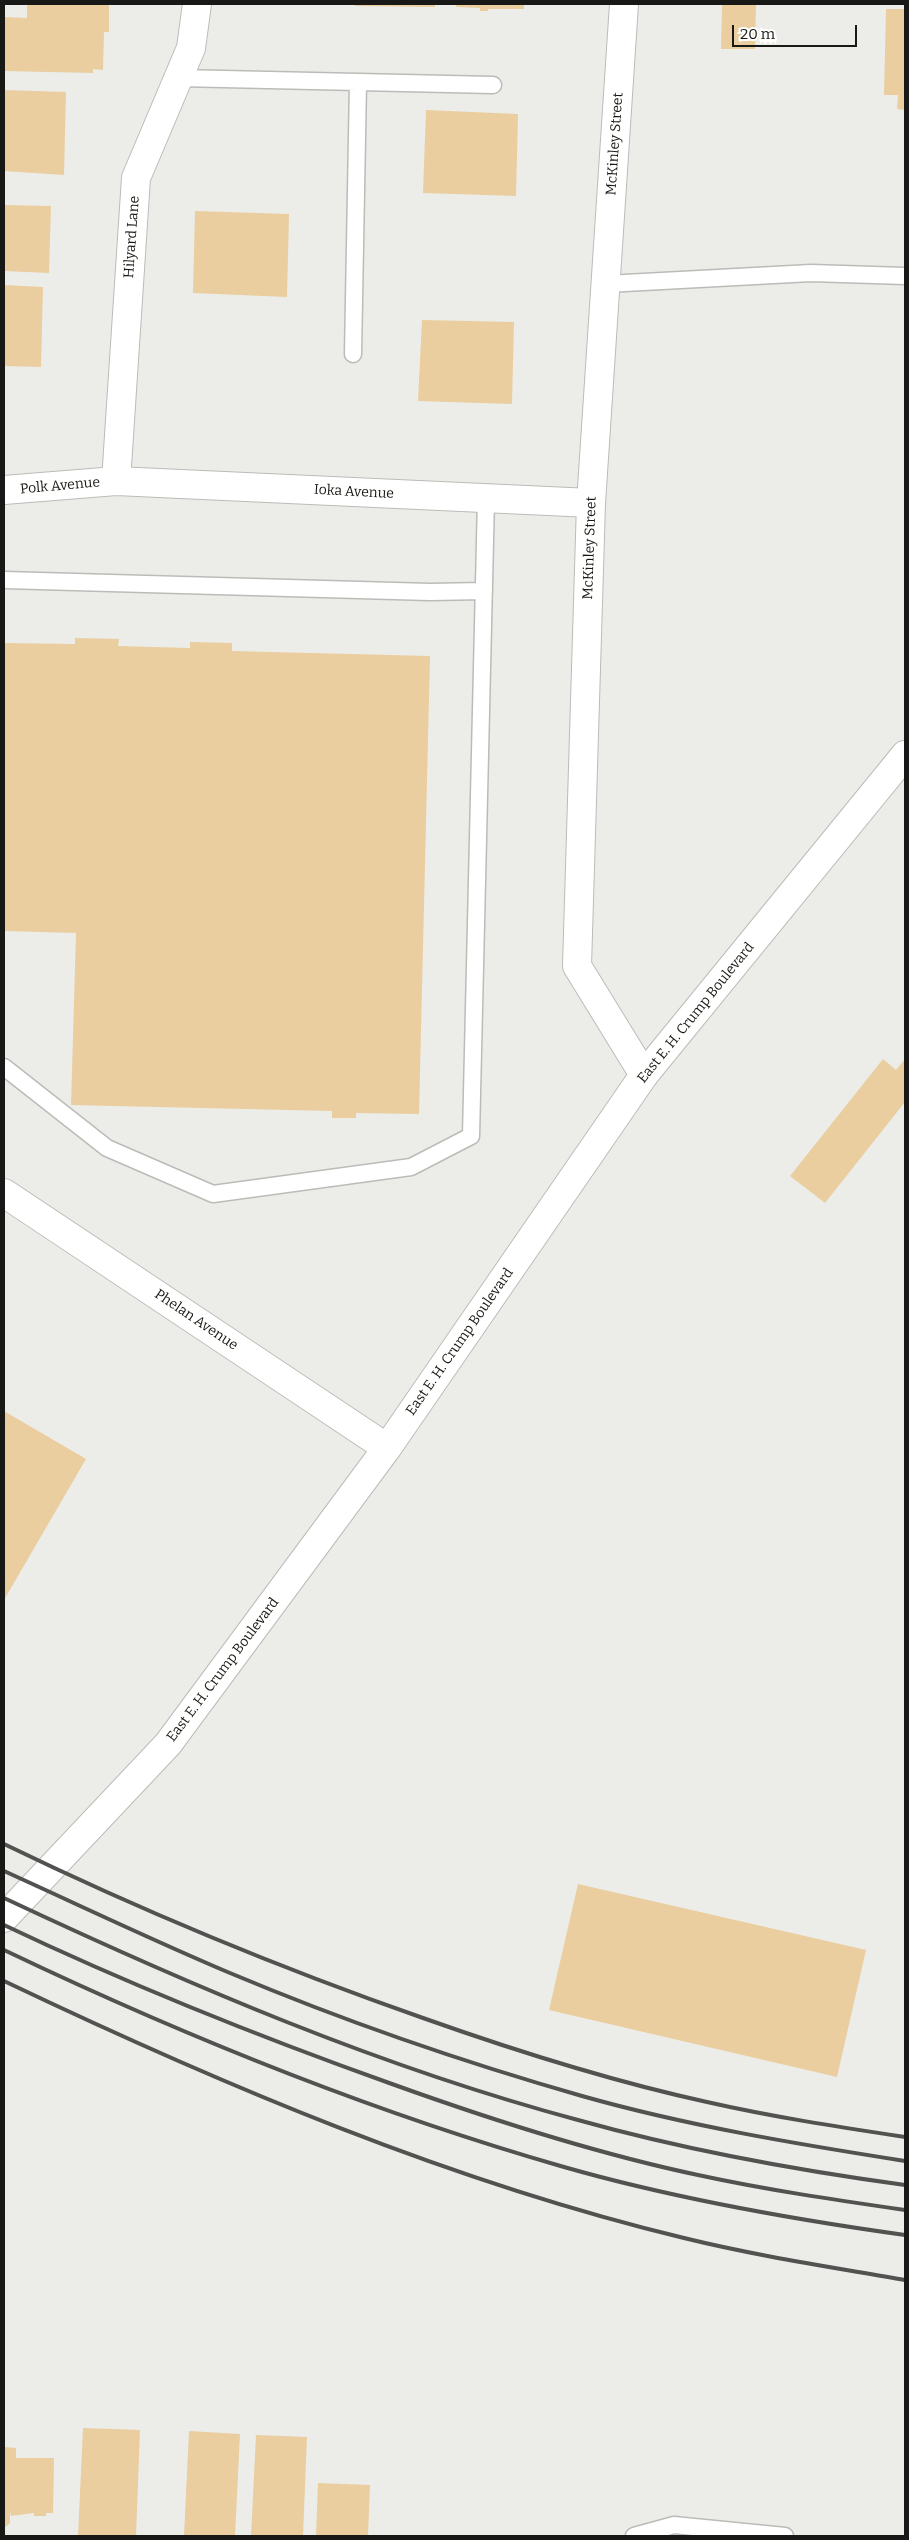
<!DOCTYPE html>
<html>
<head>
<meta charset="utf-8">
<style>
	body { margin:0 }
	#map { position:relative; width:909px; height:2540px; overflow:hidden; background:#ecede9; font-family:Bitter,serif }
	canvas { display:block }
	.frame { position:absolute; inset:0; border:5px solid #181817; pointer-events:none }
	.scale { position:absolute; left:732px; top:25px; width:125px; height:22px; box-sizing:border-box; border:2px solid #181817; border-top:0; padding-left:6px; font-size:15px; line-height:18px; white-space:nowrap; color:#181817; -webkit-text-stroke:4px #fffffe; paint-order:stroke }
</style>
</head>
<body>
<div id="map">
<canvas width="909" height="2540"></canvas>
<div class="frame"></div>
<div class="scale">20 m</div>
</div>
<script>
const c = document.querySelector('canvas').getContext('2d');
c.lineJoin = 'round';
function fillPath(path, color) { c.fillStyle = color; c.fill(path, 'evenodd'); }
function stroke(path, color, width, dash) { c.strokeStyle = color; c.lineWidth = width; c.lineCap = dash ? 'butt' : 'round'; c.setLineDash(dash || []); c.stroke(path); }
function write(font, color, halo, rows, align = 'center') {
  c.font = font + ' Bitter,serif'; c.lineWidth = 5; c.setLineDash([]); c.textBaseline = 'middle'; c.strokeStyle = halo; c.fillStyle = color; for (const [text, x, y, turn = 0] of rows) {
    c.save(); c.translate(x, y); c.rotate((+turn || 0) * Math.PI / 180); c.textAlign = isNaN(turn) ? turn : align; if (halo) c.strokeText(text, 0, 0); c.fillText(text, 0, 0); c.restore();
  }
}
fillPath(new Path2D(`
	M27,4H109V32H104L103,70L93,69V73L4,71V17L27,18Z
	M355,4H435V7L355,6Z
	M456,4H524V9H488V11H480V8L456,7Z
	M722,4H756L755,49H721Z
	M886,9H905V110L897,109L898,95H884Z
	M4,90L66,92L64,175L4,171Z
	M426,110L518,114L516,196L423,193Z
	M4,205L51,206L49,273L4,271Z
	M195,211L289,214L287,297L193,293Z
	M4,285L43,287L41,367L4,366Z
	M422,320L514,322L512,404L418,401Z
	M75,638L119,639L118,646L190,648V642L232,643V651L430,656L419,1114L356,1113V1118H332V1111L71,1105L76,933L4,931V643L75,644Z
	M883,1059L896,1070L905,1059V1102L825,1203L790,1176Z
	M4,1411L86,1459L4,1600Z
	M578,1884L866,1950L837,2077L549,2010Z
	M83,2428L140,2430L136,2536H78Z
	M189,2431L240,2434L235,2536H184Z
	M256,2435L307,2437L303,2536H251Z
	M4,2447L16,2448V2458H54L53,2513H46V2516H34V2513L11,2516L10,2512V2523L4,2528Z
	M318,2483L370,2485L368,2536H316Z`), '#eace9f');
const lane = new Path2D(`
	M178,78L493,85
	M606,284L811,273L905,276
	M353,354L358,83
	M4,580L430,592L484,591
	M4,1067L107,1148L213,1194L411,1167L471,1136L486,498
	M634,2536L674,2525L785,2536`);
const street = new Path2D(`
	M624,4L591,503L577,966L644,1075
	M116,481L136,178L191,48L197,4
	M4,490L116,481L591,503
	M4,1193L387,1448`);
const primary = new Path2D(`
	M4,1918L168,1744L387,1448L644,1075L905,755`);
stroke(lane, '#bbbcb8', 19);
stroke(street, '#bbbcb8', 30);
stroke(primary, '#bbbcb8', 30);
stroke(lane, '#fff', 16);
stroke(street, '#fff', 28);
stroke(primary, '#fff', 28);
stroke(new Path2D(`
	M4,1844C140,1910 280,1968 423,2018C516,2051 611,2081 707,2102C773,2117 839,2127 905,2137
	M4,1871C79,1905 154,1941 230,1973C344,2021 463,2062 582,2096C688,2126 797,2144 905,2161
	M4,1898C189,1985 380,2067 578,2120C685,2150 795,2170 905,2185
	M4,1925C130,1985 260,2037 392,2084C492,2120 594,2153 698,2175C767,2190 836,2200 905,2210
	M4,1950C184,2036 372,2112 564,2167C676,2199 790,2219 905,2235
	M4,1981C220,2084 451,2182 684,2238C757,2256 831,2267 905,2280`), '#525351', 4);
write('14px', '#181817', '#fffffe', [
	["McKinley Street",615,144,-86],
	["Hilyard Lane",132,237,-86],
	["Polk Avenue",60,486,-5],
	["Ioka Avenue",354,492,3],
	["McKinley Street",590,548,-88],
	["East E. H. Crump Boulevard",696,1013,-51],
	["Phelan Avenue",196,1320,34],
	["East E. H. Crump Boulevard",460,1342,-55],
	["East E. H. Crump Boulevard",223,1670,-53]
]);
</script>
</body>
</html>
